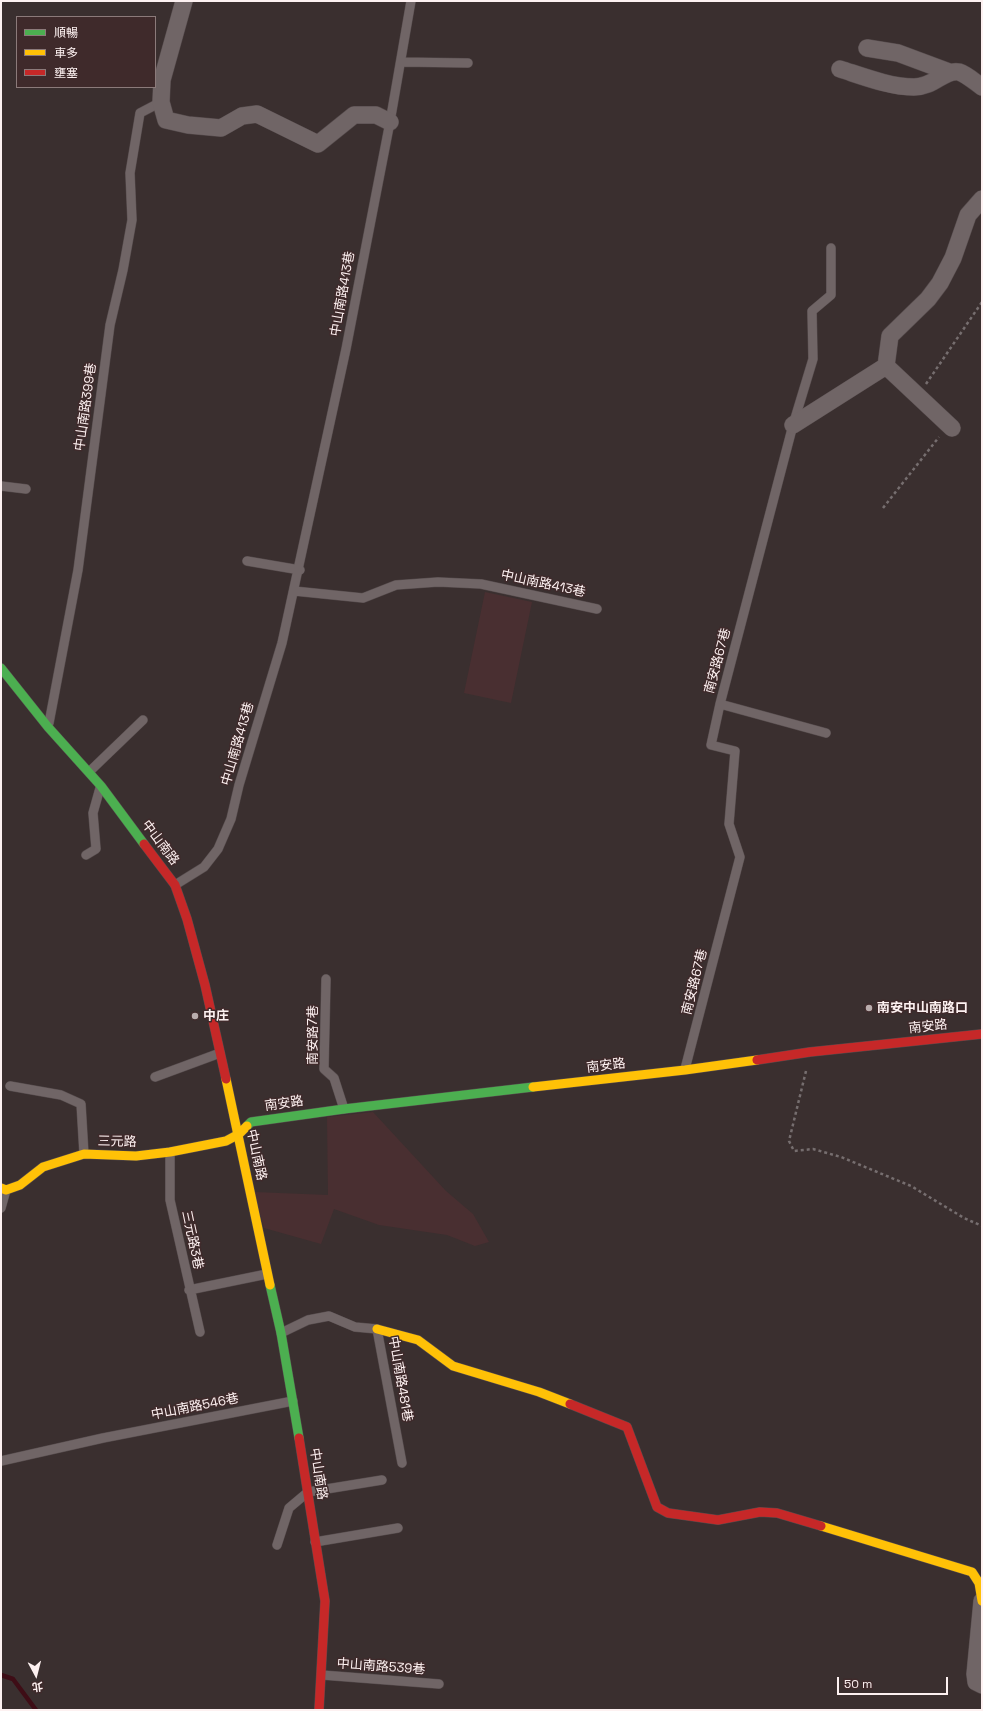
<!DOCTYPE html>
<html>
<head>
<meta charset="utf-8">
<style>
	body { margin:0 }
	#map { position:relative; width:983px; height:1711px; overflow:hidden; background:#3a2f2f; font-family:"Space Grotesk","Noto Sans TC",sans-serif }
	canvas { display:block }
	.frame { position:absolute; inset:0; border:2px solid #fdf1f1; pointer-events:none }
	.legend { position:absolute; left:16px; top:16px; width:140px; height:72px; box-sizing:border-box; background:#3f2a2b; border:1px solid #8b7a7a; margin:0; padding:5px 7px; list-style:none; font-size:12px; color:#fdf1f1 }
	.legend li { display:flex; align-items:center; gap:8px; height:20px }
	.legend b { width:20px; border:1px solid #8b7a7a }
	.north { position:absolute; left:16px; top:1655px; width:40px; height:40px; -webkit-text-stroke:3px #3f2a2b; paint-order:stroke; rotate:173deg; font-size:11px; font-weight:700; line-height:16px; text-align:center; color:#fdf1f1 }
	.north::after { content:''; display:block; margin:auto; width:14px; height:18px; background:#fdf1f1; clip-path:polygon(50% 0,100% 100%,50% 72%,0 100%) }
	.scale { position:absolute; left:837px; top:1677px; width:111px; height:18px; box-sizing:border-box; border:2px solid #fdf1f1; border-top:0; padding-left:5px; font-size:12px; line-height:14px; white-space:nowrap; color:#fdf1f1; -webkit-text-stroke:3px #3f2a2b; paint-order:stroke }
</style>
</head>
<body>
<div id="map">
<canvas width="983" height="1711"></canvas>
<div class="frame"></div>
<ul class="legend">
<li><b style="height:5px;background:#4caf50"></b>順暢</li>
<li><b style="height:5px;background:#ffc107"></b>車多</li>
<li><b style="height:5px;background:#c62828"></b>壅塞</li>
</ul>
<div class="north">北</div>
<div class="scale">50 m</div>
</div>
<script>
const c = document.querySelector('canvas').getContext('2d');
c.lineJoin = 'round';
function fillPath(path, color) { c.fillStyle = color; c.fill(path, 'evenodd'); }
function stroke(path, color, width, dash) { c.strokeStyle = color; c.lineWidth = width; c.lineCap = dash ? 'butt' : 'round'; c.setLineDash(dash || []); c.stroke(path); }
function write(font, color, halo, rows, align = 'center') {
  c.font = font + ' "Space Grotesk","Noto Sans TC",sans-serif'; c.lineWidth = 3; c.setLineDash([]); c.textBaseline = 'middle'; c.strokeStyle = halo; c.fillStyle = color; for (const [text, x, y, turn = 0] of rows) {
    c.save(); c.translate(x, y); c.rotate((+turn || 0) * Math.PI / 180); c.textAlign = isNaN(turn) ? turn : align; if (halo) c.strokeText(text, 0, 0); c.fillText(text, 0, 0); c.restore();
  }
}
fillPath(new Path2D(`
	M485,592L532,602L511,703L464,693Z
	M373,1112L446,1191L473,1214L489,1242L475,1246L447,1235L379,1225L334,1209L321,1244L264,1228L254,1192L328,1195L327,1117Z`), '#492f31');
stroke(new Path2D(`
	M1,1675L13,1679L36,1710`), '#3e0d16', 4.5);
const lane = new Path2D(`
	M401,62L468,63
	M1,486L26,489
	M247,561L300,570
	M294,591L363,598L396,585L438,582L481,584L597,609
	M720,704L826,733
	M49,723L78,570L110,325L123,270L132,220L130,173L140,113L161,102
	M89,772L143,720
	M86,855L96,849L93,813L100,788
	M175,885L204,867L218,849L231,819L239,785L282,643L346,349L390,122L411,1
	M326,979L324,1069L334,1078L344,1109
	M685,1069L740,857L729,824L735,751L711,745L720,704L793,425L813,359L812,311L831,295V248
	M155,1077L220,1053
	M10,1086L61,1095L81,1104L84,1154
	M170,1152V1200L200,1332
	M1,1208L6,1190
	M189,1290L267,1274
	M281,1333L308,1320L329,1316L355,1327L377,1329L402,1463
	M1,1461L103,1438L293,1401
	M315,1542L398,1528
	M277,1545L289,1508L308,1492L382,1480
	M322,1675L439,1684`);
const street = new Path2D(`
	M184,1L162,80L161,102L166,120L188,125L221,128L242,116L257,114L318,144L354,115H376L390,122
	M867,48L898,53L949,72
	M840,69C862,76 890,87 914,87C934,87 945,69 959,72C966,74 975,82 982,87
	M793,425L886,366
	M952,428L886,366L890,336L928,299L940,283L953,258L968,215L982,199
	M982,1601L975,1674L976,1682L982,1685`);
const fast = new Path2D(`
	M1,668L48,727L101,786L144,844
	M247,1126L251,1122L344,1109L533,1087
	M270,1285L281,1333L299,1438`);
const slow = new Path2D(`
	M226,1079L270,1285
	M533,1087L685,1070L757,1060
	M1,1188L6,1190L20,1185L43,1167L84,1154L136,1156L170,1152L226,1141L239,1134L247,1126
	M377,1329L418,1340L453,1366L539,1392L570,1404
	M821,1526L972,1572L979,1583L982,1601`);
const jam = new Path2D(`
	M144,844L175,885L187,919L205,985L226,1079
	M757,1060L810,1052L982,1034
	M570,1404L627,1427L657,1507L668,1513L718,1520L760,1512L777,1513L821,1526
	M299,1438L325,1601L319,1710`);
stroke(lane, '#554b4c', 10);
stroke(street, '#554b4c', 18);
stroke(fast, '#554b4c', 10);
stroke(slow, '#554b4c', 10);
stroke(jam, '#554b4c', 10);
stroke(new Path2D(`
	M926,384L982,302
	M883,508L939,437
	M806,1071L789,1141L794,1151L813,1149L841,1157L911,1186L964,1218L982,1226`), '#766e6f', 2.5, [3, 3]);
stroke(lane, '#706566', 9);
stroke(street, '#706566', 17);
stroke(fast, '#4caf50', 9);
stroke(slow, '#ffc107', 9);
stroke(jam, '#c62828', 9);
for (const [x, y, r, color] of [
	[869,1008,4,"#b9adad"],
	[195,1016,4,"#b9adad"]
]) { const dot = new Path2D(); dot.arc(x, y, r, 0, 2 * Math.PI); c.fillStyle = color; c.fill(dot); stroke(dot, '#3f2a2b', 1.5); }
write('13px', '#fdf1f1', '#3f2a2b', [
	["中山南路413巷",343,294,-80],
	["中山南路399巷",86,407,-82],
	["中山南路413巷",543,584,12],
	["南安路67巷",718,661,-75],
	["中山南路413巷",238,744,-74],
	["中山南路",160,843,53],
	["南安路67巷",695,982,-76],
	["南安路",928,1027,-6],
	["南安路7巷",313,1035,-90],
	["南安路",606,1066,-7],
	["南安路",284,1104,-8],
	["三元路",117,1142,1],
	["中山南路",256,1155,78],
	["三元路3巷",192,1240,78],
	["中山南路481巷",400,1379,80],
	["中山南路546巷",195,1407,-11],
	["中山南路",318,1474,81],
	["中山南路539巷",381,1667,4]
]);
write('bold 13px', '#fdf1f1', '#3f2a2b', [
	["南安中山南路口",877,1008],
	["中庄",203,1016]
], 'left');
</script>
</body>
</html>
